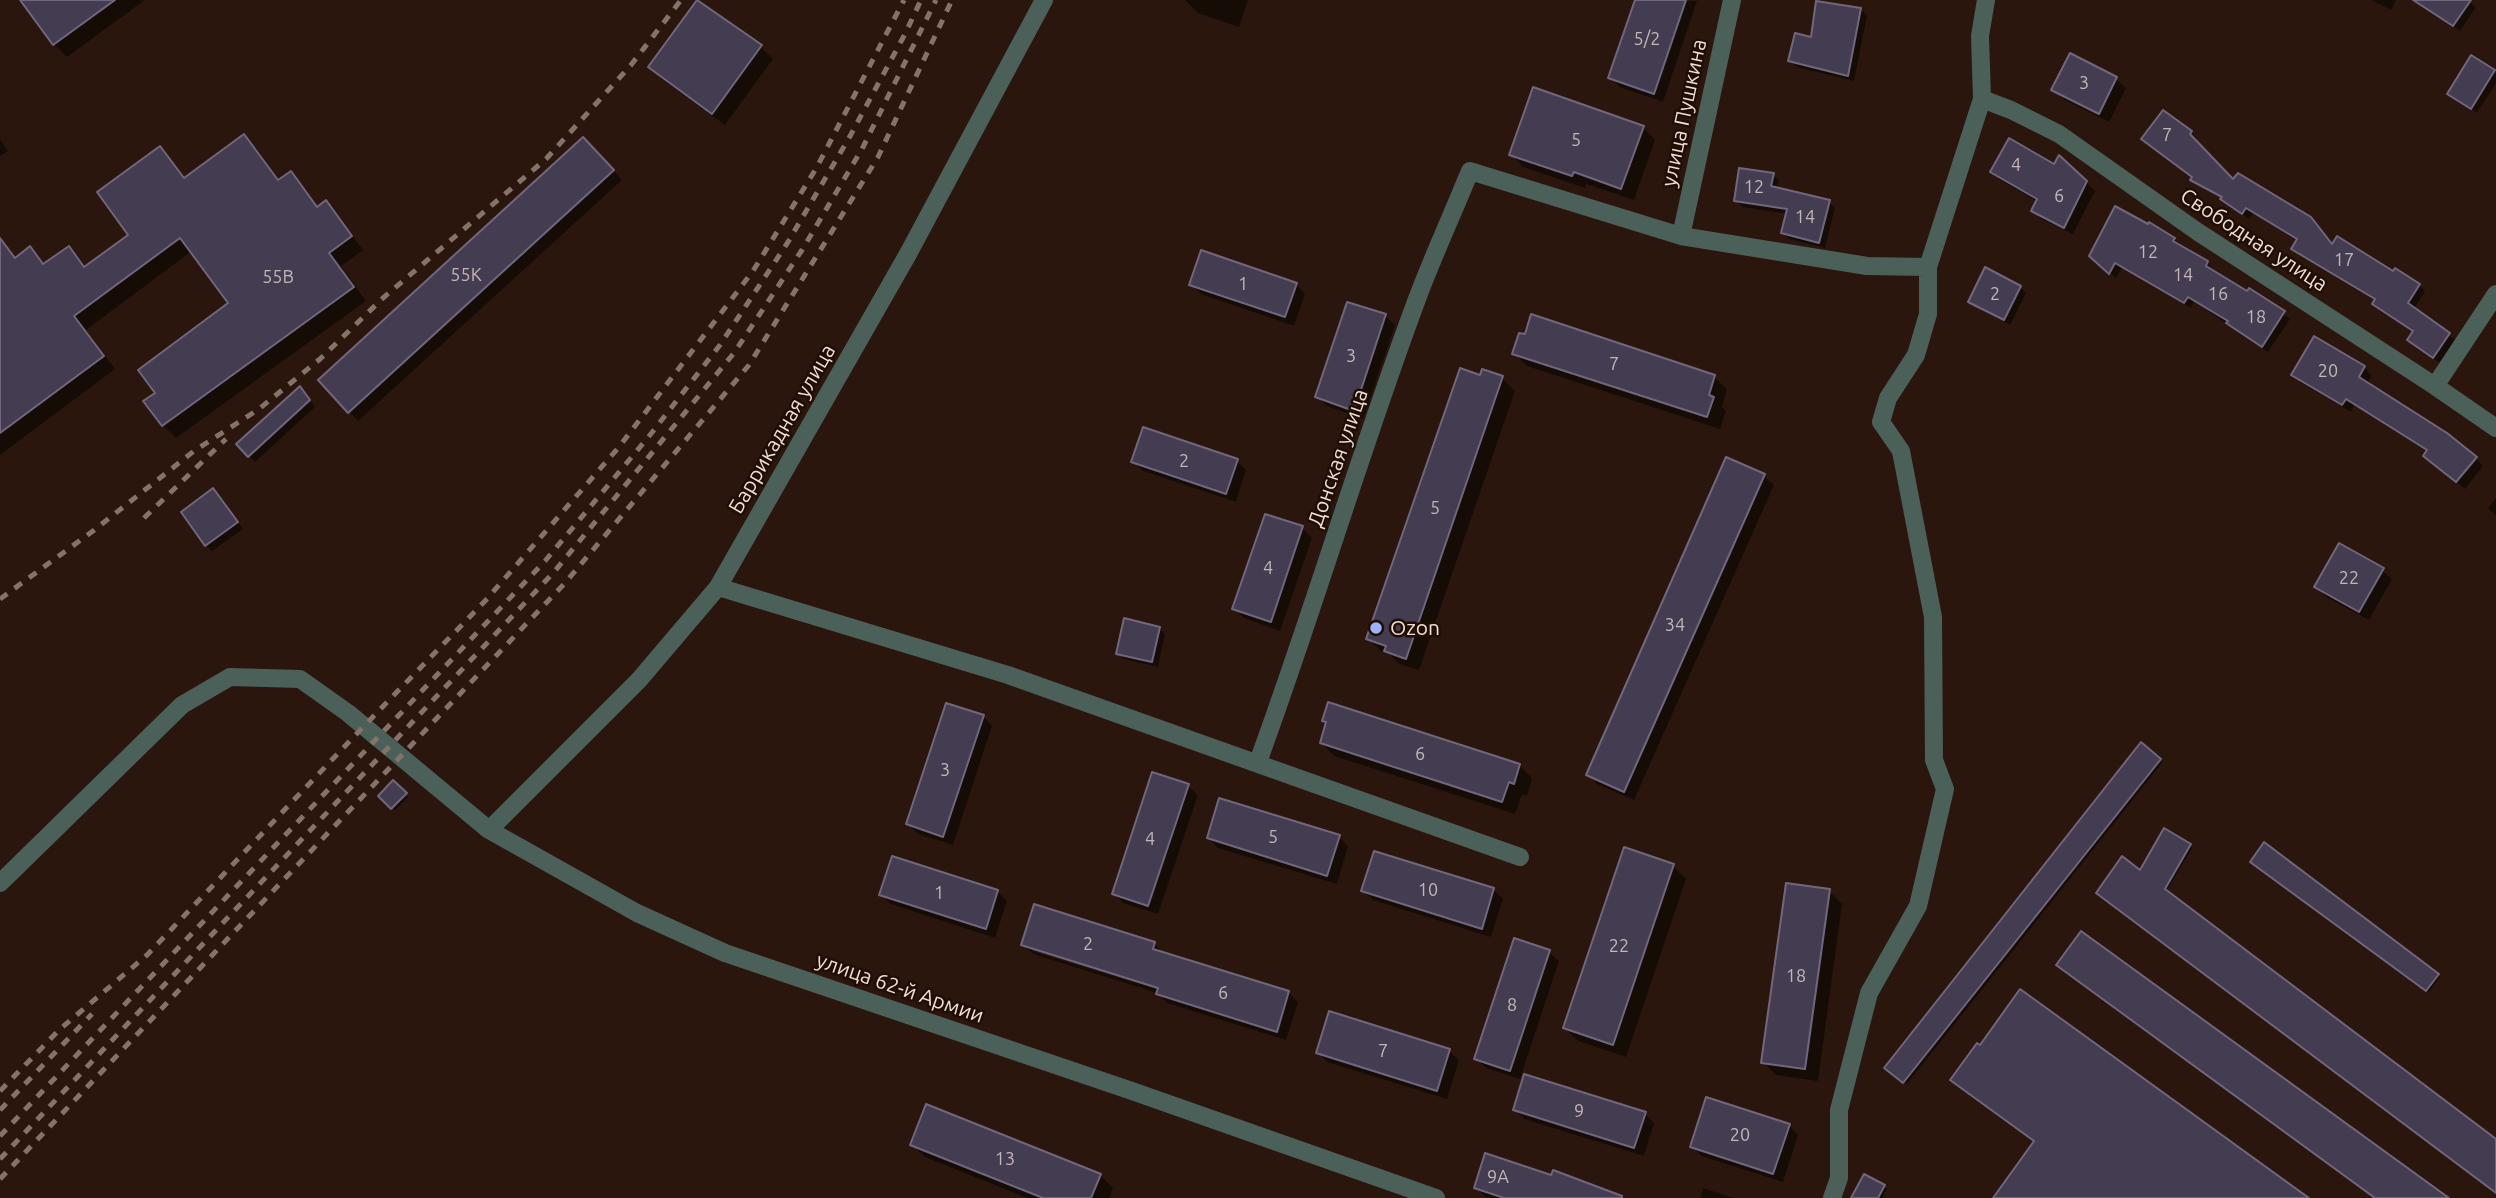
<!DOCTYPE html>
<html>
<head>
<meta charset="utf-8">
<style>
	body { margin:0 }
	canvas { display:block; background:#2a160c }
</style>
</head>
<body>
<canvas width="2496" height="1198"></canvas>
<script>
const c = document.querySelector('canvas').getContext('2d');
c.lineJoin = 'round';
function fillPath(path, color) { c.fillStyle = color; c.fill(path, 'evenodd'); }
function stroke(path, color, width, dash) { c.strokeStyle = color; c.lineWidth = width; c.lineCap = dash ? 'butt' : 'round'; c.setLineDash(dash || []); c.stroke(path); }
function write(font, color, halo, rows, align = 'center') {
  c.font = font + ' Ubuntu,sans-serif'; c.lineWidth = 5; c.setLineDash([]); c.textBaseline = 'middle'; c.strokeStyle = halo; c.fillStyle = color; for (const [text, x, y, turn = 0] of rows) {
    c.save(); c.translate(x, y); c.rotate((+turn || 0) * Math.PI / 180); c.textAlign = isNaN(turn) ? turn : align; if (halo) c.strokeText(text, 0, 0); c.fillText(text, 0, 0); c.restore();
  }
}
fillPath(new Path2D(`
	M23,0H145L67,57L54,44Z
	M1185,0H1248L1239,27L1198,13Z
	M1637,0L1697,1L1663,102L1620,87L1610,78Z
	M2371,0H2396L2391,10Z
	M2432,0H2468L2476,7L2460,31L2427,7Z
	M1861,9L1867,16L1854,81L1796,67L1790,60L1812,39Z
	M760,46L773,59L725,125L663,80L651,67Z
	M2070,55L2116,79L2126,88L2109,122L2063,99L2054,89Z
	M2493,71L2496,74V83L2477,113L2449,93Z
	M1643,127L1655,140L1634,200L1586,184L1585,188L1523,167L1511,154Z
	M2191,132L2197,138L2195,141L2234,182L2333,246L2419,285L2425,291L2414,309L2455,340L2440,363L2416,346L2415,332L2380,310L2374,304L2376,300L2300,254L2294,248L2298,241L2253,213L2249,219L2222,198L2199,186L2192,180L2194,178L2150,145Z
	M244,137L257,149L280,181L290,174L319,208L326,203L338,216L363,250L341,266L366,301L176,438L163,425L157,393L230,304L192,251L86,330L115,369L0,455V262L15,259L30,249L45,265L68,248L86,268L131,235L160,148L186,179Z
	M0,139L8,151L0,156Z
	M593,148L622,180L358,421L349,411Z
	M1992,172L2086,182L2095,191L2073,234L2041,219L2033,211L2038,202L2000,180Z
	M1773,175L1779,181L1777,189L1829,202L1835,208L1825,248L1789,239L1783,233L1788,214L1742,207L1736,200Z
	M2174,239L2207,263L2213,269L2212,271L2248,294L2250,291L2290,319L2268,352L2194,301L2191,308L2122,267L2116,278L2091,255Z
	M1296,284L1305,294L1294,326L1201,294L1191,285Z
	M2020,287L2026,293L2010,325L1976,307L1970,301Z
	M1385,316L1395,325L1363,419L1327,406L1317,397Z
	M1526,337L1714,377L1727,389L1722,407L1726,411L1720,429L1527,366L1514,353Z
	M2315,339L2364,368L2372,375L2367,384L2476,458L2483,466L2465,489L2433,464L2428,452L2354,405L2351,412L2301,383L2294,375Z
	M1484,372L1502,378L1515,391L1419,670L1399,664L1390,654L1381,651L1368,639Z
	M306,395L315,407L255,462L238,444Z
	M1133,461H1237L1246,470L1236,502L1143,471Z
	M1764,476L1774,485L1634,800L1597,784L1588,774Z
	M219,497L243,529L212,551L206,545Z
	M2496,498V516L2488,508Z
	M1302,528L1312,538L1280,631L1244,618L1234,609Z
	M2382,570L2392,579L2369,620L2326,597L2316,587Z
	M1159,628L1165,634L1158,667L1124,659L1118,653Z
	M1329,704L1520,766L1532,778L1527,796L1522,794L1515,814L1334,756L1322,743L1328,724L1324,720Z
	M983,716L992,726L953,845L918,834L908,824Z
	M2141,745L2162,763L1907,1084L1887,1067Z
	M393,782L408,797L395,810L380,796Z
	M1188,786L1198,795L1158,914L1123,903L1114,893Z
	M1339,837L1348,846L1337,884L1218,848L1209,838Z
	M2190,846L2192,848L2166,892L2496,1142V1191L2140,872Z
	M1625,849L1673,866L1686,879L1626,1057L1578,1041L1565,1028Z
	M2254,864L2438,975L2440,977L2429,992Z
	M1494,890L1503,899L1491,937L1373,900L1363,891Z
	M997,891L1007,901L995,938L891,904L881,895Z
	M1829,891L1842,904L1818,1081L1776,1075L1763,1062Z
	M1154,943L1163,953L1288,992L1298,1002L1286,1040L1167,1003L1157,993L1033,954L1023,945ZM1032,947L1167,989L1166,992L1032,951Z
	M1549,952L1559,961L1520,1079L1486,1068L1476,1059Z
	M1449,1051L1459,1060L1447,1099L1327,1062L1318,1052Z
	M1515,1109L1645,1114L1654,1123L1644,1156L1524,1119Z
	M1789,1125L1798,1135L1783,1182L1701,1156L1692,1146Z
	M912,1145L1100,1175L1113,1188L1109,1198H1027L925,1157Z
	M1554,1173L1622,1198H1491L1484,1196L1476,1187L1552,1177Z
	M1884,1186L1887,1189L1882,1198H1853Z
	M1703,1188L1734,1198H1700Z`), '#0007');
const building = new Path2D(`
	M20,0H115L53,45Z
	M697,0L762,45L712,114L648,67Z
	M1635,0H1686L1654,94L1608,78Z
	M2413,0H2471L2453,26Z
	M1816,1L1861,8L1848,76L1788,61L1795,33L1811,37Z
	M2070,53L2117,77L2099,114L2051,90Z
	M2471,55L2495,70L2471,109L2447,94Z
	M1533,87L1644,126L1621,189L1574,172L1572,176L1509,155Z
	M2163,110L2192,131L2190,134L2233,179L2238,173L2311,217L2332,244L2337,236L2393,271L2395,268L2420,284L2408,303L2450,333L2433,358L2407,340L2413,331L2372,304L2375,299L2291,249L2297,239L2246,208L2242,214L2220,199L2222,197L2190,180L2192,177L2141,139Z
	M244,134L278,180L291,171L317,207L326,200L352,236L329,253L354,287L162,426L143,401L155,393L138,370L228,303L180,238L74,316L104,356L0,433V238L15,258L30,246L43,264L69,246L84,267L128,235L97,192L160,146L184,178Z
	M583,137L614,170L348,413L318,380Z
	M2009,138L2054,164L2059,155L2087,181L2064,228L2031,211L2037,199L1990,172Z
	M1739,168L1774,173L1771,186L1830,200L1819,243L1781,233L1787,209L1734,201Z
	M2115,206L2148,224L2149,222L2175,238L2173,241L2208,261L2206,266L2247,291L2249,288L2285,311L2262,347L2226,323L2228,321L2188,297L2184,303L2115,263L2109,274L2089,256Z
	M1201,250L1297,283L1285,317L1189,285Z
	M1985,267L2021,286L2004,320L1968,302Z
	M1347,302L1386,314L1354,411L1315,397Z
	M1531,314L1715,375L1709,395L1714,397L1707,417L1512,354L1519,333L1525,334Z
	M2314,336L2365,366L2359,377L2447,433L2477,457L2456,482L2423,456L2427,450L2346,399L2342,405L2291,375Z
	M1460,368L1480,375L1482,369L1503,376L1406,659L1384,651L1386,646L1366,639Z
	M300,386L310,400L248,457L236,444Z
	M1143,427L1238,459L1226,494L1131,462Z
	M1726,457L1765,474L1624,792L1586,775Z
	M213,488L238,522L205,546L181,512Z
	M1265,514L1303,526L1271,622L1232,609Z
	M2339,543L2384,568L2359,612L2314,587Z
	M1124,618L1160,627L1152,662L1116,654Z
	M1328,702L1520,764L1514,784L1509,782L1502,802L1320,743L1326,722L1322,721Z
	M946,703L984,715L943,837L906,824Z
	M2141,742L2161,759L1903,1083L1884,1068Z
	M1152,772L1189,784L1148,906L1112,894Z
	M393,780L407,793L391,809L378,796Z
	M1219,798L1340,835L1327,876L1207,838Z
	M2164,828L2191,844L2165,889L2496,1139V1193L2096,893L2122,856L2140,870Z
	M2264,842L2439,974L2426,991L2250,862Z
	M1624,847L1674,864L1613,1045L1563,1028Z
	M1374,851L1494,888L1482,929L1361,891Z
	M892,856L998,890L986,929L879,895Z
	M1786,883L1830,889L1805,1069L1761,1063Z
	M1034,904L1155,942L1153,949L1289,991L1277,1032L1156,994L1158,988L1021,945Z
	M2081,931L2449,1198H2375L2056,965Z
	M1514,938L1550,950L1510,1071L1474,1059Z
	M2020,989L2309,1198H1993L2034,1141L1950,1080L1977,1043L1980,1045Z
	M1329,1011L1450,1049L1437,1091L1316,1053Z
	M1524,1074L1646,1112L1634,1148L1513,1110Z
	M1706,1097L1790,1124L1773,1174L1690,1147Z
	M926,1104L1101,1174L1091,1198H1043L910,1145Z
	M1485,1153L1551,1175L1553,1170L1622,1196V1198H1504L1474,1188Z
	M1864,1174L1885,1185L1878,1198H1851Z`);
fillPath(building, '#443c51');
stroke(building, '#70677e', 2);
stroke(new Path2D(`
	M1982,99L2011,110L2059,134L2198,232L2435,386L2496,428
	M1681,236L1732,0
	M2435,386L2496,294
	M718,587L1008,675L1520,857
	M1258,762C1314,609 1360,452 1417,299C1433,256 1453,213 1470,171L1681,236L1867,266L1928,267
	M489,830L639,680L718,587L908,254L1044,0
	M0,883L182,705L230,677L300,679L348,713L489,830L637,913L725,953L1132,1091L1436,1198
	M1832,1198L1839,1178V1110L1869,993L1918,906L1945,789L1934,760L1933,617L1901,451L1881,422L1888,398L1916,355L1928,314V267L1982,99L1980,36L1986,0`), '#4b6058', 18);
stroke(new Path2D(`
	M144,518L226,439
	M0,599L93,531L194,451L259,409L320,359L383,298L546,159L631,65L681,0
	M0,1091L59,1030L147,955L364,726L486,600L619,447L753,271L817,167L904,0
	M0,1110L92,1014
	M0,1136L545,561L650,435L720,345L788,242L849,138L905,34L921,0
	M0,1159L554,572L734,353L802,250L862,149L936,0
	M0,1179L565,583L749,365L878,157L952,0`), '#85736a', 5, [9, 9]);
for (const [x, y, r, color] of [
	[1376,628,7,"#9db4fd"]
]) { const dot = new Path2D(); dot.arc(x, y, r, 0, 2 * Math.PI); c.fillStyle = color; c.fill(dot); stroke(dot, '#200d04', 2.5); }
write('18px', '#c3b6b6', null, [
	["5/2",1647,39],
	["3",2084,83],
	["7",2167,135],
	["5",1576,140],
	["4",2016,165],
	["12",1754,187],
	["6",2059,196],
	["14",1805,217],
	["12",2148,252],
	["17",2344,260],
	["55К",466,275],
	["14",2183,275],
	["55В",278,277],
	["1",1243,284],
	["2",1995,294],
	["16",2218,294],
	["18",2256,317],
	["3",1351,356],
	["7",1614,364],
	["20",2328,371],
	["2",1184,461],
	["5",1435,508],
	["4",1268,568],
	["22",2349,578],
	["34",1675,625],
	["6",1420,754],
	["3",945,770],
	["5",1273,837],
	["4",1150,839],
	["10",1428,890],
	["1",939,893],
	["2",1088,944],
	["22",1619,946],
	["18",1796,976],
	["6",1223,993],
	["8",1512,1005],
	["7",1383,1051],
	["9",1579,1111],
	["20",1740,1135],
	["13",1005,1159],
	["9А",1498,1177]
]);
write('21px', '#edded7', '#200d04', [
	["улица Пушкина",1684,113,-78],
	["Свободная улица",2254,240,33],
	["Баррикадная улица",782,429,-60],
	["Донская улица",1338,458,-71],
	["улица 62-й Армии",900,988,19]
]);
write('21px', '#edded7', '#200d04', [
	["Ozon",1390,628]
], 'left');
</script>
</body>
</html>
